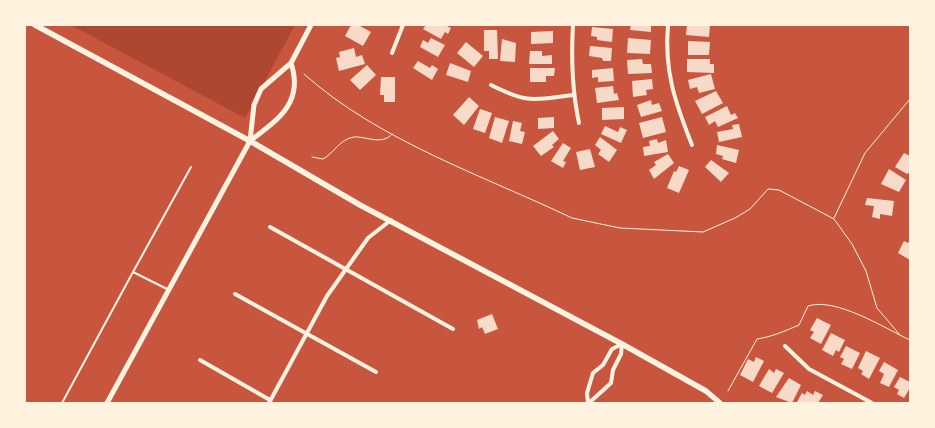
<!DOCTYPE html>
<html>
<head>
<meta charset="utf-8">
<style>
	body { margin:0 }
	#map { position:relative; width:935px; height:428px; overflow:hidden; background:#c8553d; font-family:Bitter,serif }
	canvas { display:block }
	.frame { position:absolute; inset:0; border:26px solid #fff3e0; pointer-events:none }
</style>
</head>
<body>
<div id="map">
<canvas width="935" height="428"></canvas>
<div class="frame"></div>
</div>
<script>
const c = document.querySelector('canvas').getContext('2d');
c.lineJoin = 'round';
function fillPath(path, color) { c.fillStyle = color; c.fill(path, 'evenodd'); }
function stroke(path, color, width, dash) { c.strokeStyle = color; c.lineWidth = width; c.lineCap = dash ? 'butt' : 'round'; c.setLineDash(dash || []); c.stroke(path); }
fillPath(new Path2D(`
	M71,25H295L245,118Z`), '#ae4732');
fillPath(new Path2D(`
	M351,25H358L371,32L363,46L345,36Z
	M426,25H445L451,28L448,34L445,32L441,39L423,29Z
	M631,25H651V32L630,30Z
	M687,25H710L709,37L686,35Z
	M592,27L613,29L612,42L597,40V37L591,36Z
	M484,30H497L498,59H489V51H484Z
	M553,31V43L531,44V32Z
	M431,38L445,45L438,57L420,47L423,40L428,43Z
	M628,38L651,40L650,54L627,53Z
	M502,39L516,43L515,62L500,61Z
	M688,41L710,42L709,55H688Z
	M466,42L483,56L474,67L457,53Z
	M590,46L612,48L611,61H603L602,58L589,56Z
	M354,48L356,57L362,55L365,64L339,71L336,58L340,57L339,52Z
	M530,51H542V56L552,55V64H529Z
	M642,59L643,64H651L652,73L628,74L627,60Z
	M687,59H710V64H714V73L687,72Z
	M418,61L430,68L432,65L438,69L432,80L413,68Z
	M450,63L471,71L468,82L446,75Z
	M367,65L376,75L360,90L350,80Z
	M530,68H555L554,76H546V82H530Z
	M613,68L614,81L598,82V77L592,78V70Z
	M711,74L715,89L699,93L697,87L690,89L688,80Z
	M381,77H395V102H384V95H380Z
	M652,79L653,89L646,90L647,95L633,97L632,81Z
	M613,86L614,94L617,93L619,100L597,103L595,88Z
	M716,91L723,103L702,114L695,101Z
	M469,97L479,106L464,125L453,115Z
	M651,100L652,105L659,103L662,111L641,117L637,105Z
	M727,106L731,115L735,113L738,118L718,127L715,121L709,125L705,117Z
	M624,107V119L602,120V108Z
	M480,109L492,113L485,133L473,129Z
	M495,117L509,121L502,143L489,138Z
	M554,117V128L538,129V118Z
	M662,117L666,132L643,138L639,123Z
	M513,121L522,123L520,131L525,132L522,144L509,141Z
	M739,124L742,137L719,142L717,132L733,129L732,125Z
	M605,126L618,132L620,127L627,130L621,143L601,134Z
	M553,131L559,139L552,145L554,147L541,156L533,146Z
	M600,137L617,150L609,162L598,154L601,150L595,145Z
	M657,139L658,143L666,140L668,152L644,156L643,147L650,146L649,141Z
	M563,143L571,148L563,161L566,162L563,168L551,161Z
	M717,145L739,150L736,163L722,159L723,156L716,154Z
	M590,149L595,167L580,170L576,152Z
	M904,153L910,156V172L907,174L895,167Z
	M668,154L674,163L654,179L649,170L656,165L654,162Z
	M711,160L729,173L721,182L705,167Z
	M679,166L689,170L679,193L667,188L674,171L676,172Z
	M889,169L906,180L899,192L881,184Z
	M867,198L894,201L892,216L880,214V219L872,217L874,206L865,205Z
	M910,240V260L898,253L904,241L908,243Z
	M492,314L498,329L485,334L482,327L479,329L477,320Z
	M817,318L831,325L821,344L810,338L814,332L810,330Z
	M831,333L845,340L839,352L836,350L833,356L822,350Z
	M846,346L860,353L852,369L841,364L844,359L840,357Z
	M866,351L880,358L869,379L861,374L863,371L858,368Z
	M756,357L764,361L753,382L740,375L748,359L754,362Z
	M884,362L898,370L889,387L880,383L884,374L879,371Z
	M769,369L774,373L776,369L784,373L772,393L759,386Z
	M900,377L910,382V388L904,398L897,394L899,390L894,387Z
	M789,378L801,385L792,403L776,397Z
	M807,391L813,395L815,391L823,395L818,403L797,402L802,393L805,395Z`), '#f7dbc8');
stroke(new Path2D(`
	M304,74C379,141 482,175 572,218L620,228L703,232L735,218L750,209L768,189L779,190L834,219L852,244L866,271L877,308L900,335
	M312,157L323,159C334,153 340,139 354,137C366,136 382,146 392,134
	M834,218L865,153L910,99
	M728,391L757,339C771,337 785,331 799,325L808,306C836,297 884,328 910,340`), '#fff3e0', 1);
stroke(new Path2D(`
	M133,272L191,167
	M62,403L133,272L167,289`), '#fff3e0', 2);
stroke(new Path2D(`
	M573,25C571,59 572,90 579,123
	M668,25C664,71 675,102 692,145
	M392,53L403,25
	M491,85C529,104 533,100 573,95
	M270,227L453,329
	M235,294L376,372
	M785,346L809,369L872,403
	M200,360L270,400
	M269,403L327,296L368,238L391,220
	M588,403L587,393L593,373L603,365L612,349L622,344
	M589,403L611,383L613,370L621,354L622,344`), '#fff3e0', 4);
stroke(new Path2D(`
	M250,141C279,119 304,102 291,63
	M107,403L250,141L254,105L261,89L291,63L311,25`), '#fff3e0', 5);
stroke(new Path2D(`
	M35,25L250,141L360,205L622,344L706,391L720,403`), '#fff3e0', 5.5);
</script>
</body>
</html>
